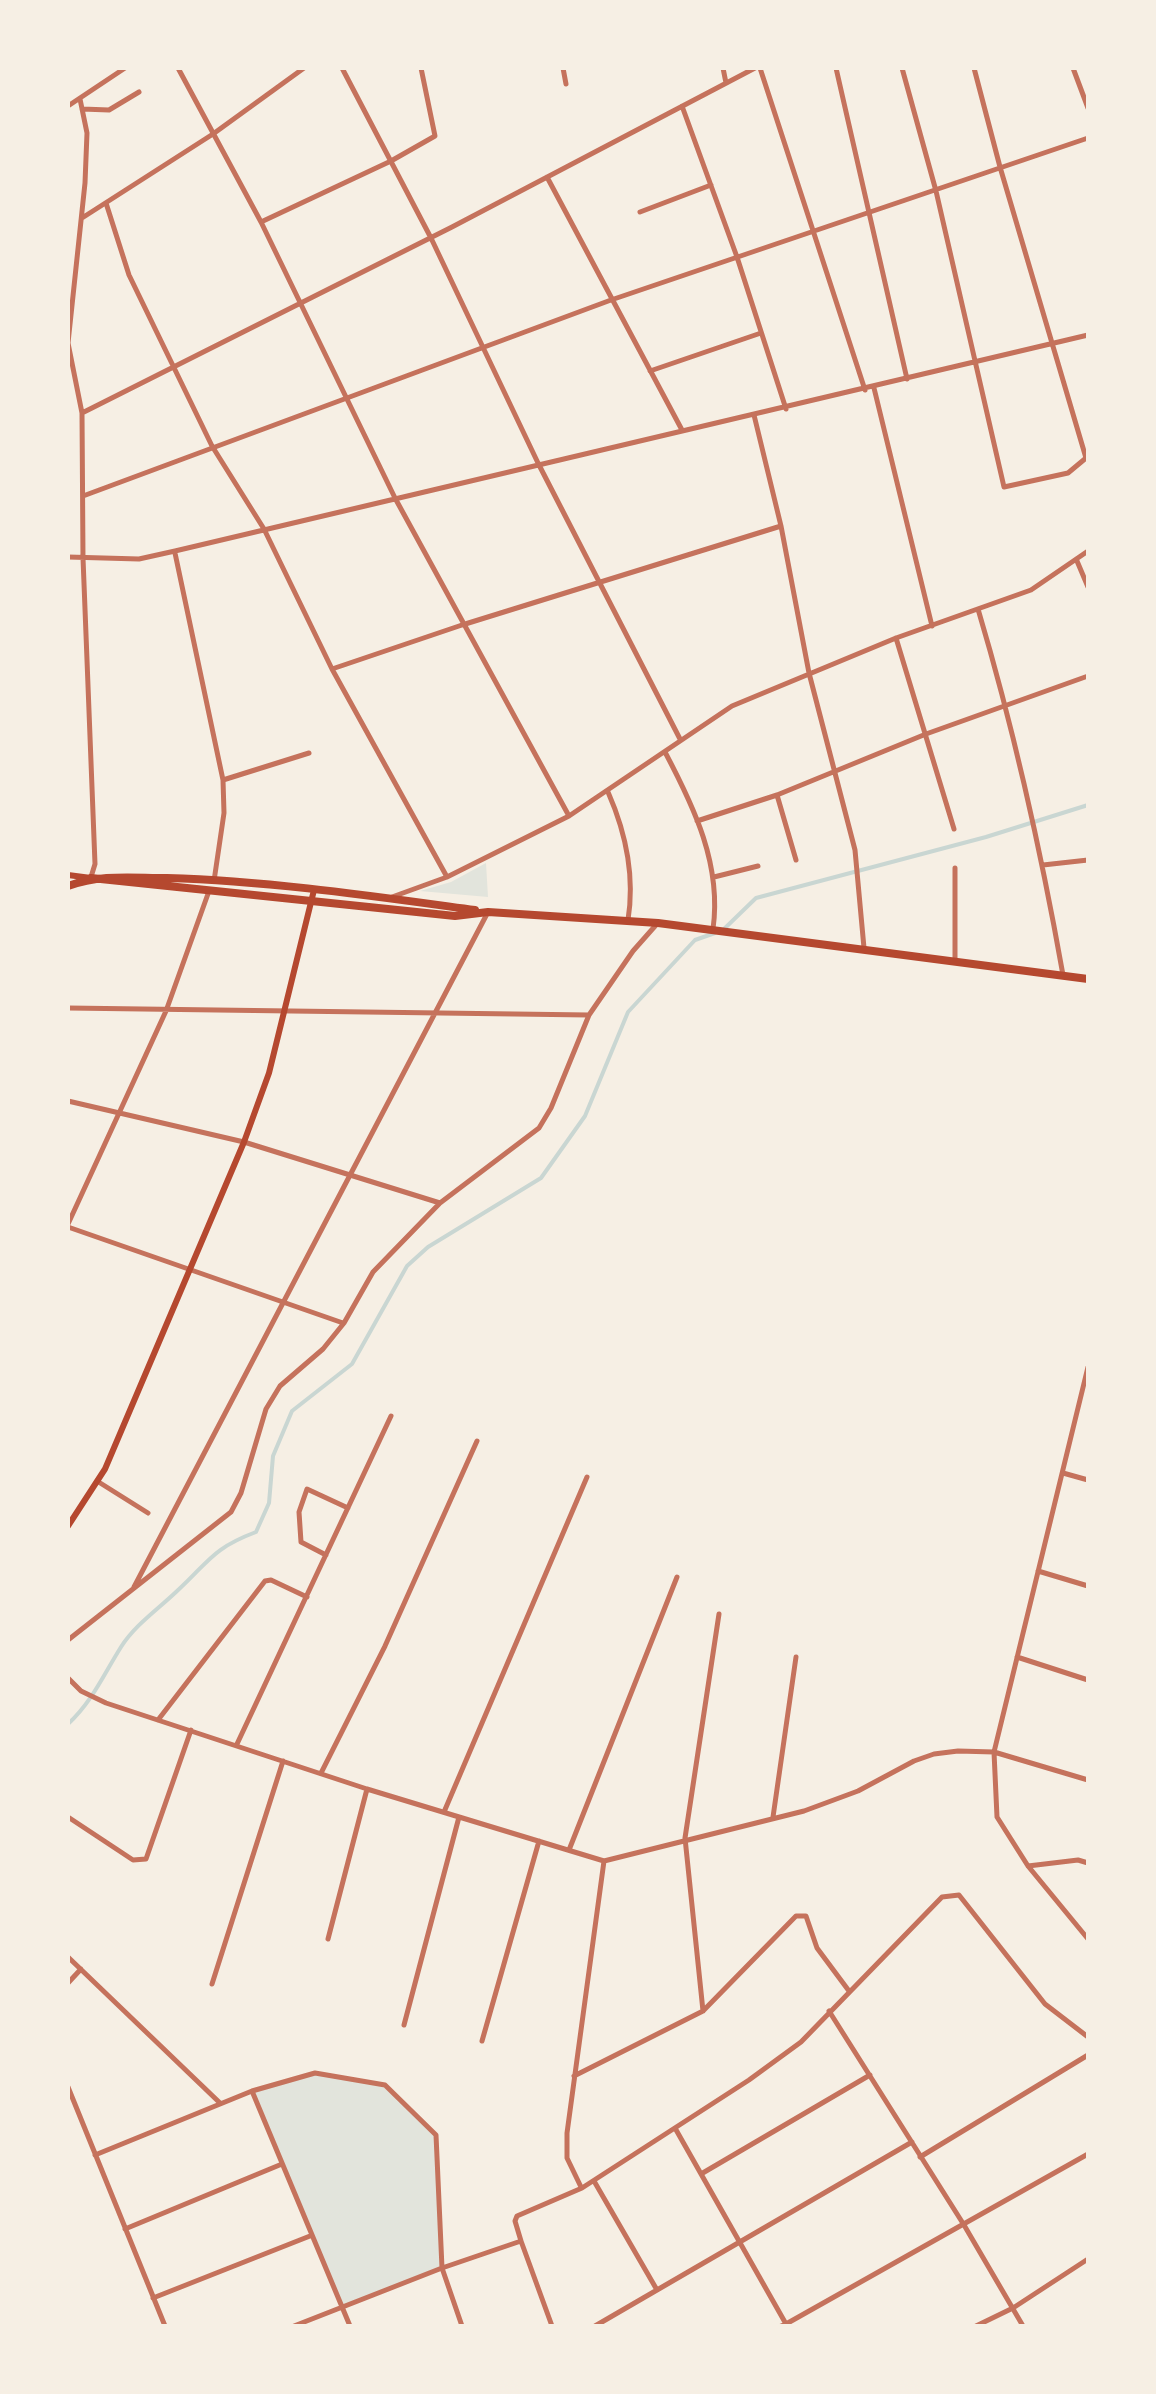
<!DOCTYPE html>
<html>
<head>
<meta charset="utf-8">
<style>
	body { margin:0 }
	#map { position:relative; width:1156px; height:2394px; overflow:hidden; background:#f6efe4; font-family:"Alegreya Sans",sans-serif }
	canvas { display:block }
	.frame { position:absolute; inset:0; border:70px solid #f6efe4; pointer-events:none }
</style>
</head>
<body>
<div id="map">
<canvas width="1156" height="2394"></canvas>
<div class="frame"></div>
</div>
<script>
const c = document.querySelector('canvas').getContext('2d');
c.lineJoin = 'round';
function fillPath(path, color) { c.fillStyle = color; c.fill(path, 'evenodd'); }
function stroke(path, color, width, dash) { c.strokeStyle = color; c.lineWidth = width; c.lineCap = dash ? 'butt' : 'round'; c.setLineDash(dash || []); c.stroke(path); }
fillPath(new Path2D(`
	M486,863L488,897L420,891L451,882Z
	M315,2073L385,2085L436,2135L442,2268L342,2306L252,2091Z`), '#e2e4dc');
stroke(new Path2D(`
	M724,929L756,898L986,837L1088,805
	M68,1724C92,1702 104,1674 121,1647C135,1625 157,1610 176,1592C209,1562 211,1549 256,1532L269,1503L273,1456L292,1411L352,1364L407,1266L428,1247L541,1178L585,1116L628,1012L695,940L715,933`), '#c9d6d2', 4);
stroke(new Path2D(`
	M178,68L261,222L395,498L569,816
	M342,68L431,238L538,463L680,739
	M563,68L566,84
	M723,68L726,83
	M760,68L865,390
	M836,68L907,379
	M902,68L936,191L1004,487L1068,473L1086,458
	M974,68L1000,167L1086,458
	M1073,68L1088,108
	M80,99L87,133L85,183L68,343L82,413L83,558L95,864L91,877
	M68,106L125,68
	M682,106L737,257L786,409
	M82,109L109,110L139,92
	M547,177L682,430
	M106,203L129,275L212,446L264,529L332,669L447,877
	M640,212L711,185
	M82,218L213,134L304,68
	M261,222L391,161L435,136L421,68
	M650,371L761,333
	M874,388L932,626
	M82,413L452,227L755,68
	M754,415L781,526L809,673L855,850L864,948
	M83,496L611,300L1088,138
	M175,553L223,780L224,813L214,881
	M68,557L139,559L175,551L1088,335
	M1077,561L1088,587
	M978,609C1014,730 1041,851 1063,975
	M896,638L954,829
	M332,669L462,625L781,526
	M665,752C694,807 722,865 713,929
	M223,780L309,753
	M608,792C626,833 635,876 628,920
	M777,795L796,860
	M697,821L777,795L926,734L1088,676
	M1043,865L1088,860
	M955,868V959
	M714,877L758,866
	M392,897L447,877L569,816L732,706L896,638L1031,590L1088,551
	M68,1008L589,1015
	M68,1101L244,1142L440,1203
	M68,1224L166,1011L209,891
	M68,1227L343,1323
	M1088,1367L994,1752L997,1817L1028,1866L1088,1939
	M1063,1473L1088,1480
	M97,1481L148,1513
	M326,1555L301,1542L299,1512L307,1489L348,1508
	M1038,1571L1088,1586
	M134,1587L488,912
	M68,1640L231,1512L241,1493L266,1409L280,1386L323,1349L344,1323L373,1272L440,1203L539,1128L551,1108L589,1015L633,951L656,925
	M1017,1657L1088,1680
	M68,1678L81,1691L106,1703L367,1789L604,1861L804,1811L858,1791L914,1761L934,1754L958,1751L994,1752L1088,1780
	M158,1720L265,1581L271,1580L307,1597
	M237,1744L391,1416
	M321,1773L385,1646L477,1441
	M444,1812L587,1477
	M68,1817L133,1860L146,1859L191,1730
	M773,1817L796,1657
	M569,1850L677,1577
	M1028,1866L1078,1860L1088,1863
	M328,1939L367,1789
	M68,1957L220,2103
	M68,1983L81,1969
	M212,1984L283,1761
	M703,2011L685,1838L719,1614
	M829,2011L964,2225L1023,2326
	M404,2025L459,1817
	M482,2041L539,1841
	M574,2076L703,2011L796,1916H806L817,1948L849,1991
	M68,2087L165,2326
	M252,2091L350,2326
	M675,2128L786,2324L781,2326
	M95,2155L252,2091L315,2073L385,2085L436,2135L442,2268L462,2326
	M920,2157L1088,2055
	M701,2174L870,2075
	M594,2181L657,2290
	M581,2187L567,2158V2133L604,1861
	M125,2229L282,2164
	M521,2241L552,2326
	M153,2298L310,2236
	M294,2326L442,2268L521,2241L515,2221L517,2216L582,2188L749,2080L801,2042L942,1897L959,1895L1045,2004L1088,2037
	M595,2326L912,2142
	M976,2326L1013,2308L1088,2259`), '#c5725c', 5);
stroke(new Path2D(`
	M788,2326L786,2324L1088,2154`), '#c5725c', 5);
stroke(new Path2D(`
	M68,875L91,878
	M68,1526L105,1469L244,1142L269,1073L314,890`), '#b5482f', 6);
stroke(new Path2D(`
	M91,878L455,916L488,912L658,923L1088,979
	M68,886C101,874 131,878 167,878C270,881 372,896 475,910`), '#b5482f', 8);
</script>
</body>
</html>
